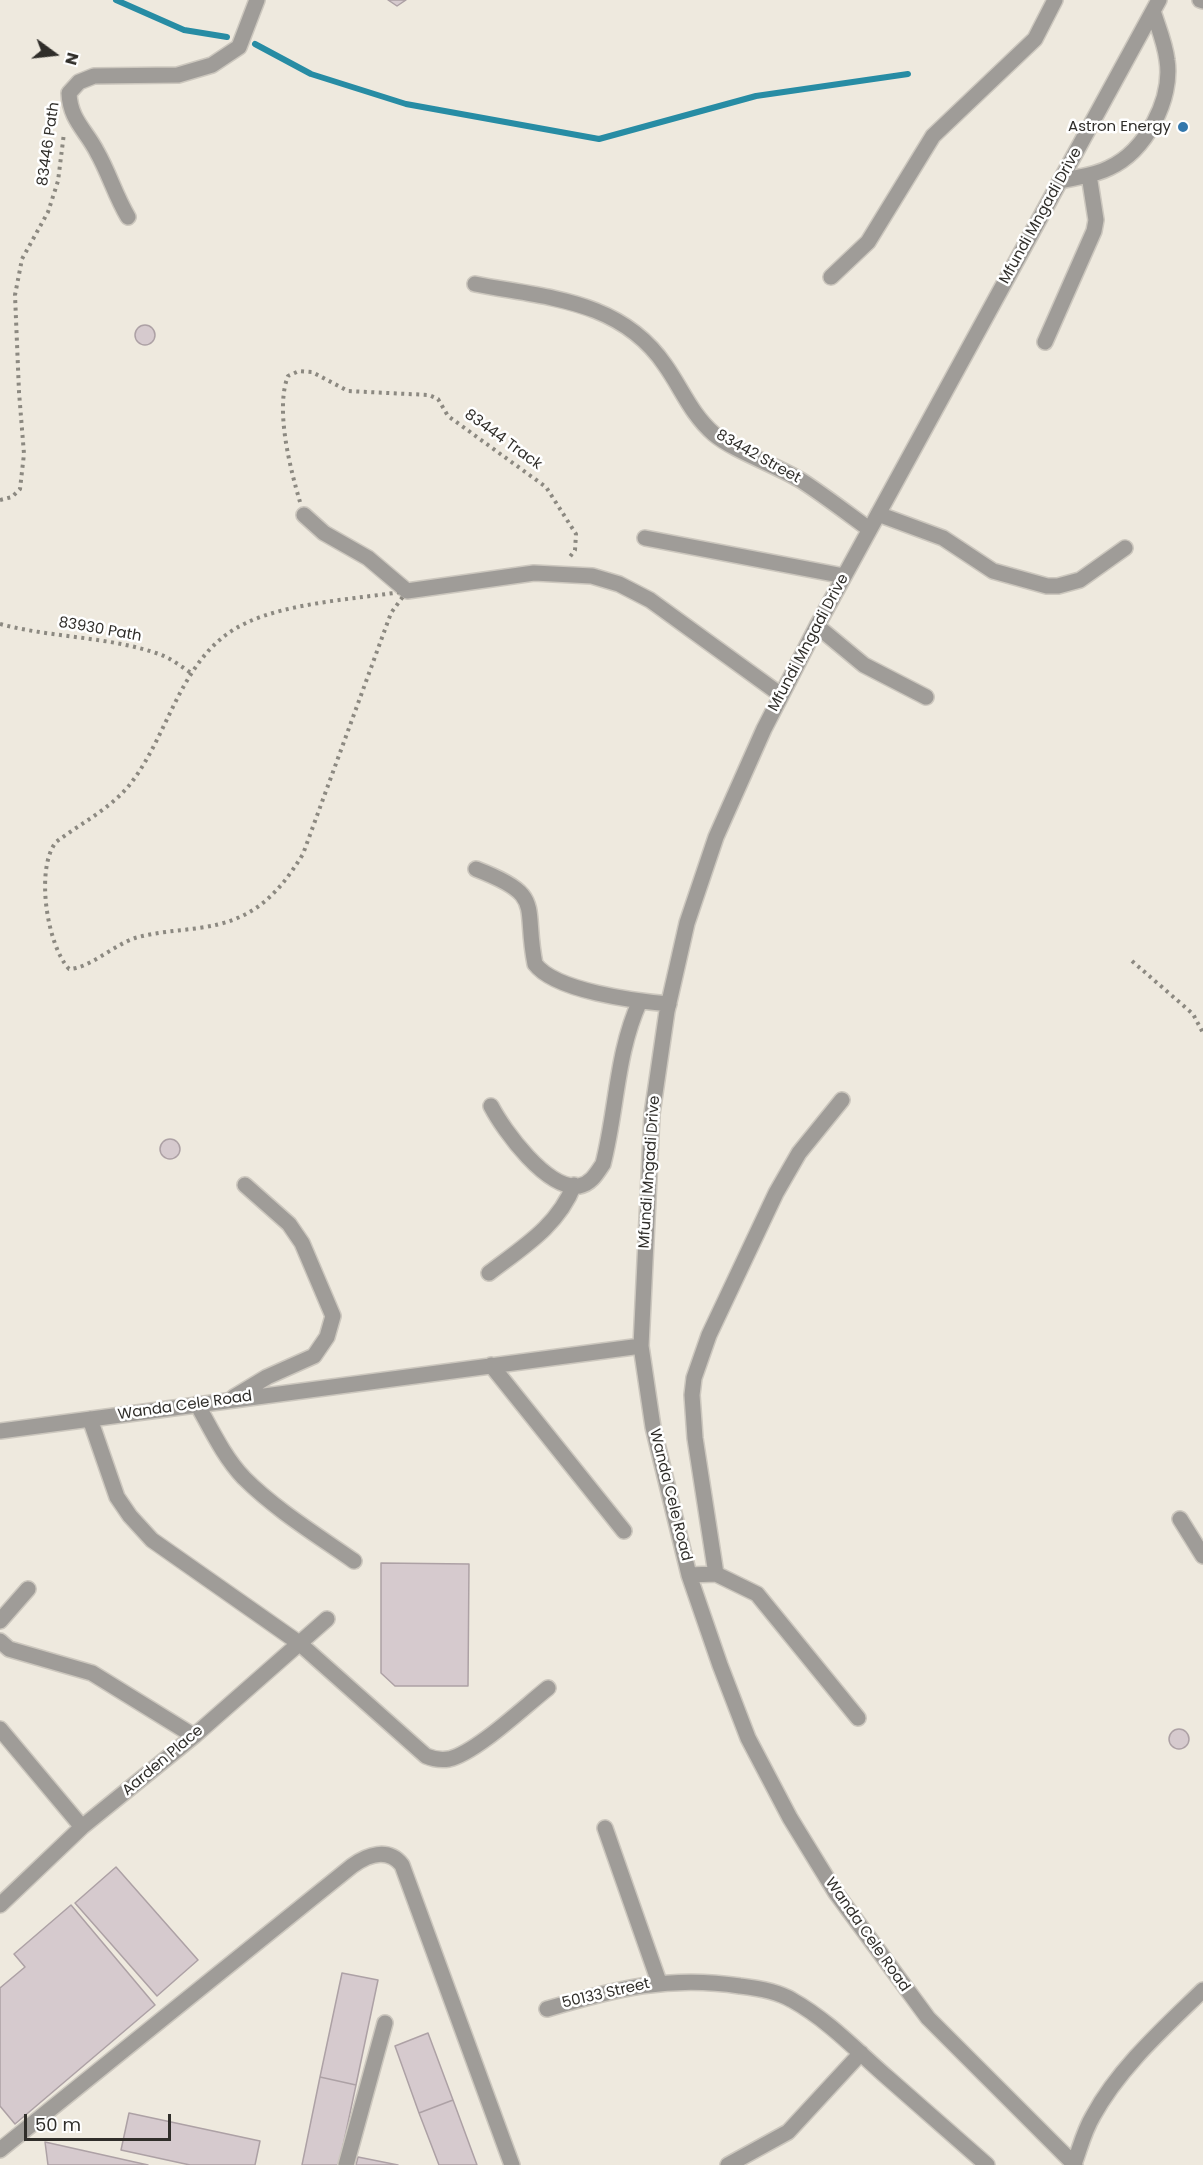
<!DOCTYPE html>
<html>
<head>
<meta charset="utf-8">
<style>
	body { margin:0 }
	#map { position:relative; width:1203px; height:2165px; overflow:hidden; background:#eee9de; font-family:Poppins,sans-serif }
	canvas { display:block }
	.north { position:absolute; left:24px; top:24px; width:60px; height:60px; -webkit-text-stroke:4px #fff; paint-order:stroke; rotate:105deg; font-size:16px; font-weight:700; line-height:24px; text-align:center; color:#302e2a }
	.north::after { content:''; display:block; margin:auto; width:21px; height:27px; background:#302e2a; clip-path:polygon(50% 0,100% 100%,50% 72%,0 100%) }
	.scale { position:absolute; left:24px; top:2114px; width:147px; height:27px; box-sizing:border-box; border:3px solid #302e2a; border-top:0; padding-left:8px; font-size:18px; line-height:21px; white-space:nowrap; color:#302e2a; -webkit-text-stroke:4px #fff; paint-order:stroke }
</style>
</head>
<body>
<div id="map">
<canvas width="1203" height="2165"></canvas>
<div class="north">N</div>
<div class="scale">50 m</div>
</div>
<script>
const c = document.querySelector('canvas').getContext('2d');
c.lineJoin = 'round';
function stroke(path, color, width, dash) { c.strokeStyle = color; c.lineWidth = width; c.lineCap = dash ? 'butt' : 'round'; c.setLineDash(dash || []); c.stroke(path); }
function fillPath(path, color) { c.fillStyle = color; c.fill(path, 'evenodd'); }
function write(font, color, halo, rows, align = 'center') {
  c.font = font + ' Poppins,sans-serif'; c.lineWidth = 5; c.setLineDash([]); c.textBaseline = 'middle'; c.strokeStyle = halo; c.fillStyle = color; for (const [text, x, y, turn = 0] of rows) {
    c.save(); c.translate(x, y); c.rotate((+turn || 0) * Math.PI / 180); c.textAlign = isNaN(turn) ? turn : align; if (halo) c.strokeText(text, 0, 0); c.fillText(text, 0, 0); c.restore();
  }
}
stroke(new Path2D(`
	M116,0L184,30L227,37
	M255,44L311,74L406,104L599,139L756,96L908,74`), '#278ca4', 6);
const building = new Path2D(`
	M388,0H406L397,6Z
	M135 335a10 10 0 1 1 20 0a10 10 0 1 1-20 0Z
	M160 1149a10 10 0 1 1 20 0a10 10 0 1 1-20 0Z
	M381,1563L469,1564L468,1686H395L381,1673Z
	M1169 1739a10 10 0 1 1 20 0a10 10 0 1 1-20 0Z
	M116,1867L198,1960L157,1996L75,1903Z
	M71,1905L155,2005L15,2124L0,2106V1988L25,1967L14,1954Z
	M342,1973L378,1980L356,2085L320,2077Z
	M428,2033L453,2100L419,2113L395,2046Z
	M320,2077L356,2085L339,2165H302Z
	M453,2100L477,2165H439L419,2113Z
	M129,2113L260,2141L255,2165H190L121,2150Z
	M45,2142L148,2165H48Z
	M358,2157L398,2165H356Z`);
fillPath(building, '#d6cace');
stroke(building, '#ada1a5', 1.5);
const minor = new Path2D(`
	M1200,0L1203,1
	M1060,181C1076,177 1094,176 1109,168C1146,151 1173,99 1167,60C1165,43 1158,27 1153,11
	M128,217C115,195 109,173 97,152C86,130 70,120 69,93L79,82L94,76L178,75L212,65L239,47L257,0
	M831,277L868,242L933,136L1035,39L1055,0
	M475,284C545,298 620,299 665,365C682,389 691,414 714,434C734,451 778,466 802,481C825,496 847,513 869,529
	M1045,342L1094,231L1096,220L1089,175
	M878,514L943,538L993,571L1047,586H1058L1080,580L1125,548
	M304,515L324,533L368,558L407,591L534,573L592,576L619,584L650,600L781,695
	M645,538L844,576
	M817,626L864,665L926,697
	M476,869C546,896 523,904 535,964C555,991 635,1001 669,1004
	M491,1106C504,1131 547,1190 579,1186C591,1184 597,1173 603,1164C617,1110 616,1053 640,1001
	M489,1273C523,1247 558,1226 574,1185
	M491,1365L624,1531
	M234,1397L267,1377L314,1356L327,1337L333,1316L302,1243L289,1224L245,1185
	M197,1404C211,1429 224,1457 244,1478C276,1510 317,1535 354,1561
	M90,1419L117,1497L130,1516L152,1540L299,1643L426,1756C433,1759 442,1760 449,1759C476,1753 525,1706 548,1688
	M0,1431L641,1346
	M1180,1519L1203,1556
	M716,1574L695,1438L692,1395L694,1378L709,1335L776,1193L799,1153L842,1100
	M689,1575L716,1574L757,1594L858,1718
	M0,1621L28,1589
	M0,1641L9,1649L92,1673L194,1736
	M0,1729L82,1827
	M605,1828L659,1982
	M0,1905L82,1827L194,1736L327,1619
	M547,2009C615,1989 669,1975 740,1986C758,1988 777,1991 792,2000C828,2020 857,2051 888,2078C921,2107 954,2136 987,2165
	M0,2150L352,1866C367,1855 388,1847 402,1865L512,2165
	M1074,2164C1080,2148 1084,2131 1093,2116C1119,2068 1164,2028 1203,1990
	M346,2165L385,2023
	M728,2165L788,2132L861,2053
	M1075,2165L928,2018L836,1893L790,1818L748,1738L720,1665L689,1575L653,1427L641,1346L652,1114L667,1011L687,923L716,837L764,729L817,626L1159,0`);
stroke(minor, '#ccc7be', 18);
stroke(new Path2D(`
	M0,500L12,497L20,489L24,454L19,392L15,295L22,259L48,212L58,181L64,133
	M300,502C290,468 275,409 288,376L299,371L312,372L348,391L429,395L438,399L448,416L546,487L576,534L575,550L569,558
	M407,591L391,613L303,854C276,898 251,921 199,928C177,931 155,932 135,938C114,945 88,969 69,969C47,945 35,869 56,842C81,823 112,808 131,783C171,731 181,653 246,623C290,602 358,599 407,591Z
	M0,624C52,638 107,636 159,654C170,658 181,666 191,673
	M1132,961L1193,1014L1203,1033`), '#8c8981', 4, [3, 4.5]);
stroke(minor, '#9f9c98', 15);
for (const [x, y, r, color] of [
	[1183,127,6,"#3377ac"]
]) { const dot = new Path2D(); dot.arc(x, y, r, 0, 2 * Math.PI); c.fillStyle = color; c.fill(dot); stroke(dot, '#fff', 2); }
write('15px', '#302e2a', '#fff', [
	["Astron Energy",1171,127]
], 'right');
write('15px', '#302e2a', '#fff', [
	["83446 Path",49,144,-82],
	["Mfundi Mngadi Drive",1041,216,-61],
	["83444 Track",503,440,36],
	["83442 Street",758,457,29],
	["83930 Path",100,630,10],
	["Mfundi Mngadi Drive",809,643,-62],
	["Mfundi Mngadi Drive",650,1172,-86],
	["Wanda Cele Road",185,1406,-8],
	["Wanda Cele Road",670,1495,76],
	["Aarden Place",163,1761,-40],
	["Wanda Cele Road",867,1935,55],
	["50133 Street",606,1994,-13]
]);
</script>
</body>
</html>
